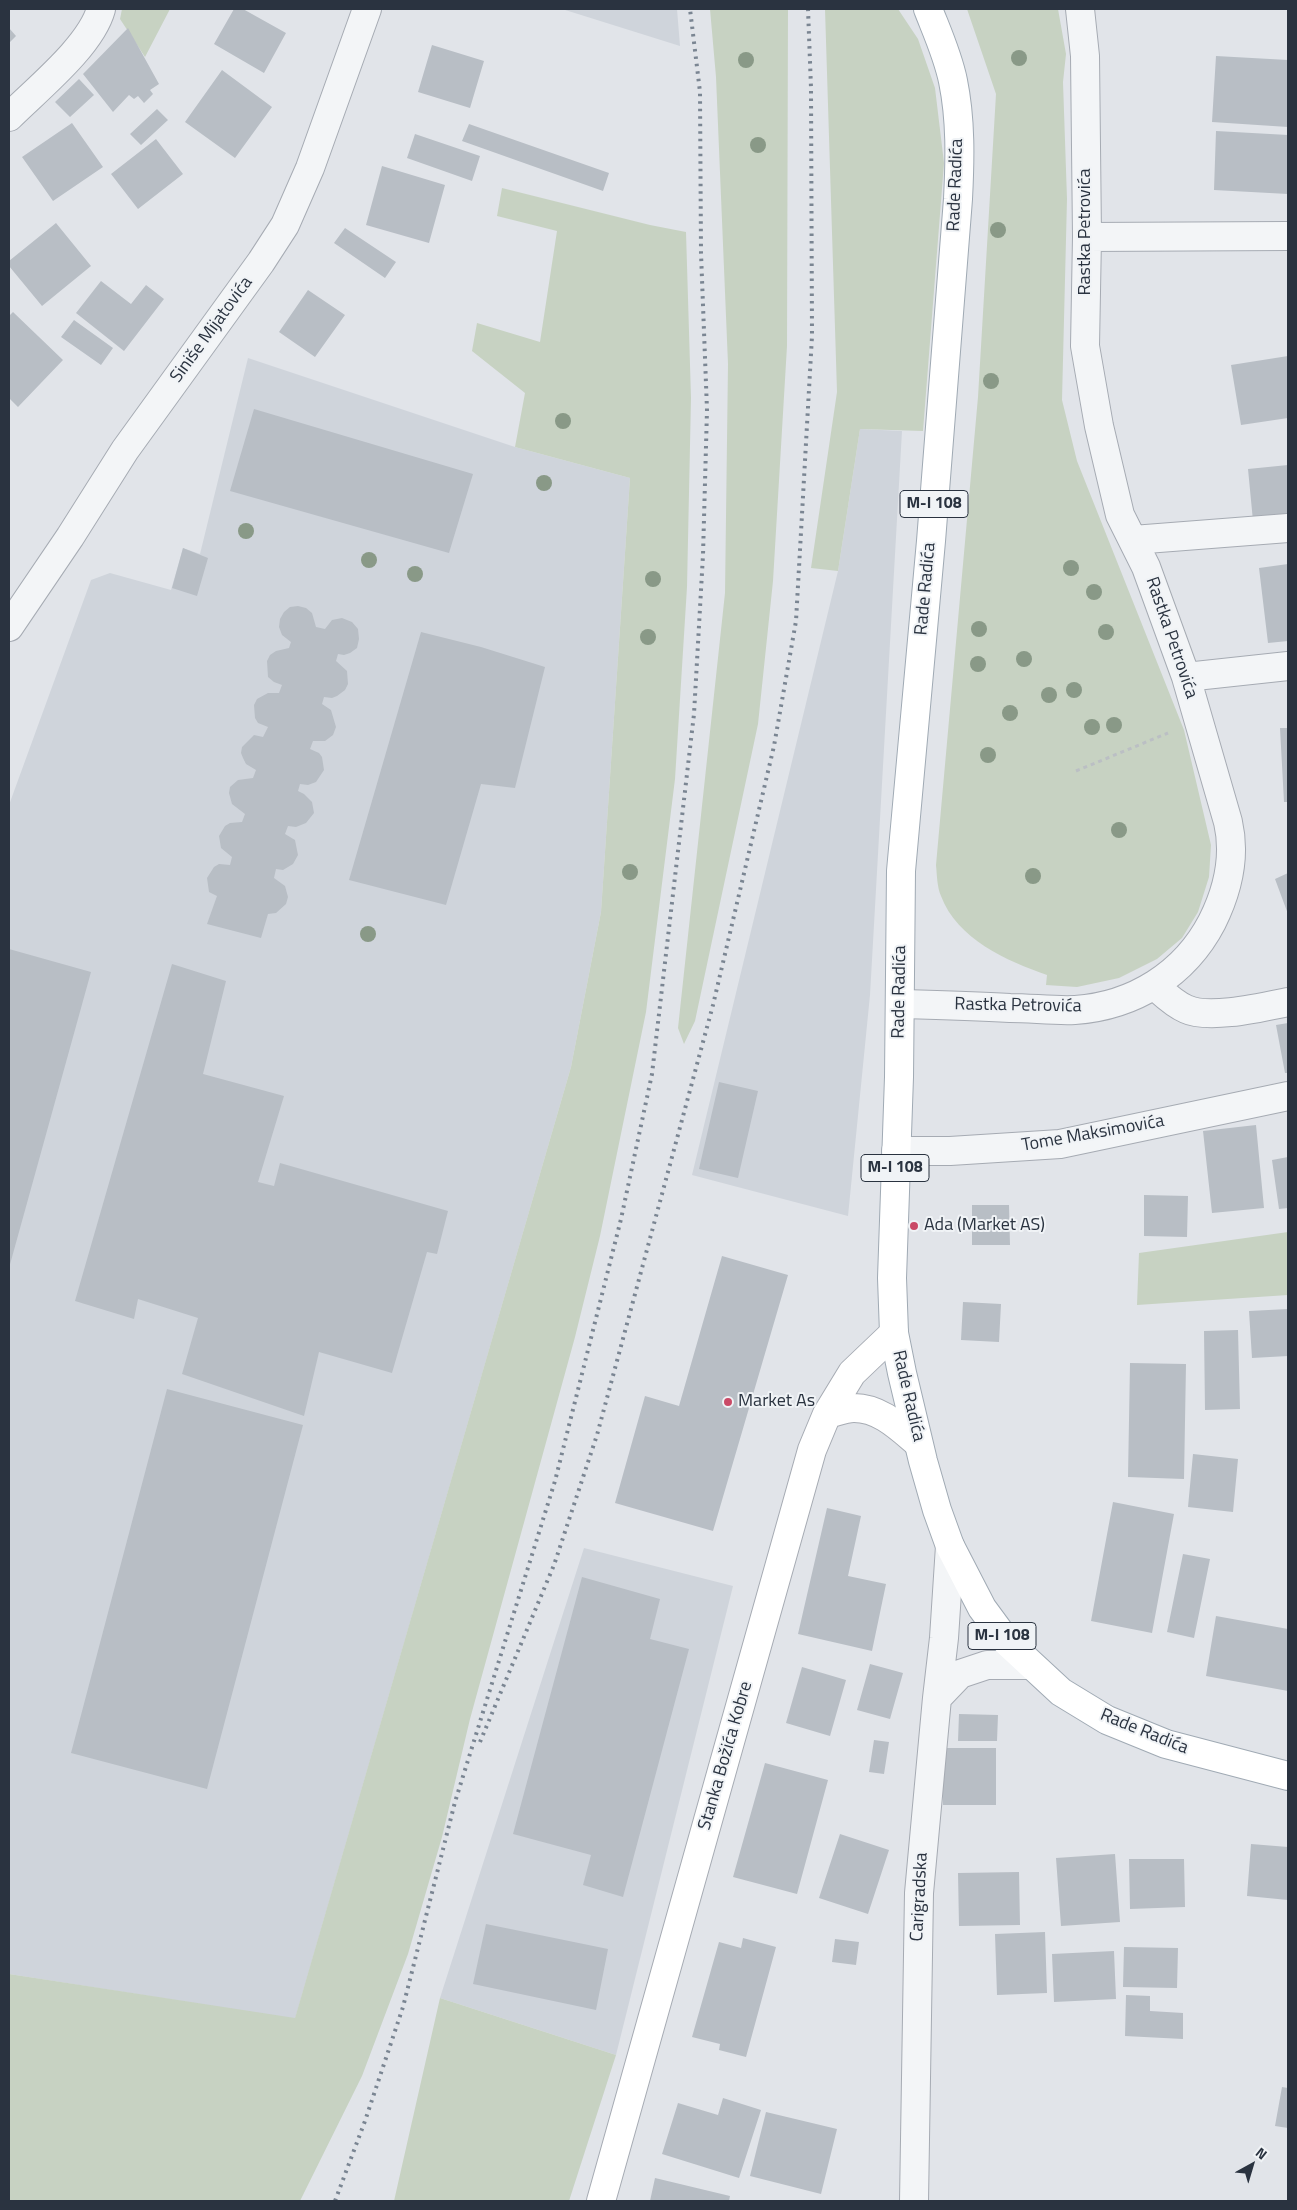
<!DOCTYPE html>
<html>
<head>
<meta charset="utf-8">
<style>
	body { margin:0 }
	#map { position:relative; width:1297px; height:2210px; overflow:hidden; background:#e1e4e9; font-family:"Titillium Web",sans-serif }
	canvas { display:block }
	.frame { position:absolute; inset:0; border:10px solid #2a3340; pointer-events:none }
	.north { position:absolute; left:1227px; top:2140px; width:50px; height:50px; -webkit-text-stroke:4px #f0f3f6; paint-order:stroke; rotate:39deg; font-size:14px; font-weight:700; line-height:20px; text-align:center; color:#2a3340 }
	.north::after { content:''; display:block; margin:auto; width:18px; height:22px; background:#2a3340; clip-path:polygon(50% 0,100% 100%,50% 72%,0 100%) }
</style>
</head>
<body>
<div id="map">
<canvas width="1297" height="2210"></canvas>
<div class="frame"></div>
<div class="north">N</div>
</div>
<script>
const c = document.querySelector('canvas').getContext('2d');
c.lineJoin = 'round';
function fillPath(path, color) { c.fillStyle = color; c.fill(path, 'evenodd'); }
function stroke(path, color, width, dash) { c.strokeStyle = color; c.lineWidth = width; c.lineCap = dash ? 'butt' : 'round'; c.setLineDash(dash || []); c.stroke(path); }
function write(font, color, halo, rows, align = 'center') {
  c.font = font + ' "Titillium Web",sans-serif'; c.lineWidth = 4; c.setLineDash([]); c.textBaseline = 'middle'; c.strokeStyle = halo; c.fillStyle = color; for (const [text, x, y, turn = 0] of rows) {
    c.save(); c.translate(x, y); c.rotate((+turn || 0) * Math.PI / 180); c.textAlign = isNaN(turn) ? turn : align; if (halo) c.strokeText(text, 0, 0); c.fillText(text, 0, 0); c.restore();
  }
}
fillPath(new Path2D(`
	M562,9H677L680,46Z
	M248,358L515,447L630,478L601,912L571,1067L295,2019L9,1974V805L91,580L110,573L171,590L183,548L200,554Z
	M860,429L902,431L870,995L848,1216L692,1175L838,571Z
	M584,1548L733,1586L616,2055L440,1998Z`), '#cfd4db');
fillPath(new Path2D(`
	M122,9H170L145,57L120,19Z
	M710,9H788L787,346L773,581L758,724L695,1021L684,1044L678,1028L725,593L728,364L716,77Z
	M825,9H898L918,39L935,88L944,163L923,431L860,429L838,571L811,568L837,392Z
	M967,9H1058L1066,54L1063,82L1067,199L1062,400L1077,461L1184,730L1211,845L1209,877L1198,912L1182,938L1157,959L1119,978L1077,987L1046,985L1047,975C1007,961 957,939 941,896C937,887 937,875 936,865L978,397L996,94Z
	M502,188L650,225L686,232L691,398L687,587L675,779L646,1012L600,1236L575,1337L470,1719L442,1837L408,1954L362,2076L300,2201H9V1974L295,2018L571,1067L601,912L630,478L515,447L525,393L472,351L477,323L540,342L557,231L497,216Z
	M1288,1232V1295L1137,1305L1139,1253Z
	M440,1998L616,2055L569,2201H394Z`), '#c7d2c2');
fillPath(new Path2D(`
	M234,9H243L286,33L264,73L214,44Z
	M9,28L16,36L9,43Z
	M128,28L159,84L150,90L153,94L144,103L138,96L134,99L129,95L113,112L83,74Z
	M432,45L484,61L470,108L418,92Z
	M1216,56L1288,60V127L1212,122Z
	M222,70L272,107L235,158L185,122Z
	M79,79L94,95L70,117L55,102Z
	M157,109L168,120L141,145L130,134Z
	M72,123L103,167L53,201L22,157Z
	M469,124L609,173L603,191L462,141Z
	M1216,131L1288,135V194L1214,190Z
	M415,134L480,156L472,181L407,158Z
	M156,139L183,174L138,209L111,174Z
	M382,166L445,185L429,243L366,225Z
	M56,223L91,266L42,306L9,266V261Z
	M345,228L396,262L385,278L334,243Z
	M101,281L131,304L146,285L164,299L124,351L76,313Z
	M308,290L345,315L315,357L279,332Z
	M13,312L63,360L18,407L9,398V316Z
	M74,320L113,348L101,365L61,337Z
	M1288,356V418L1241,425L1231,365Z
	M254,409L473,474L449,553L230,491Z
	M1288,465V517L1253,521L1248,469Z
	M183,548L208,558L197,596L172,588Z
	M1288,564V641L1268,643L1259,568Z
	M298,606L306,608L312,613L316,627L325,629L332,620L342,618L352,622L358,629L359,639L357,648L350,653L344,655L338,654L336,661L347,671L348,684L345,690L337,696L332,698L324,697L322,704L331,710L336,727L333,735L325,741H313L310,749L319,753L322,757L324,770L316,782L308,785L300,784L298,791L304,794L312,802L314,813L306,823L296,827L288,826L285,834L295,840L298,855L293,864L283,870L276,869L274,878L285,886L288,897L286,904L276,913L268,914L261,938L207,924L217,896L209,892L207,878L214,867L219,864L230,865L232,857L221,848L219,836L225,826L230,823L242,822L245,814L232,804L229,793L230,787L238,780L253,778L256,770L246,764L243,758L241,753L242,747L254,735L263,737L268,727L258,723L255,718L254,705L257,699L268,693H279L282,685L274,682L268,677L267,661L270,655L276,651L289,648L291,642L282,635L279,627L280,619L284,612L290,607Z
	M421,632L481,647L545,667L515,788L481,784L446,905L349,880Z
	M1280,728H1288V802H1284Z
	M1288,873V914L1275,879Z
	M9,949L91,972L9,1268Z
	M172,964L226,981L203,1074L284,1096L258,1182L274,1186L280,1163L448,1211L437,1254L427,1252L392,1373L319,1352L304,1416L182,1374L198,1318L138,1299L134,1319L75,1301Z
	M1288,1023V1073H1285L1276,1025Z
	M719,1082L758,1091L738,1178L699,1169Z
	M1256,1125L1264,1208L1212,1213L1203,1131Z
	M1288,1157V1208L1279,1209L1272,1160Z
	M1144,1195L1188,1196L1187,1237L1144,1236Z
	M972,1205H1009L1010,1245H972Z
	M722,1256L788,1275L713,1531L615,1503L645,1396L679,1406Z
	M963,1302L1001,1304L999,1342L961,1340Z
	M1288,1309V1356L1252,1358L1249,1311Z
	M1238,1330L1240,1409L1205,1410L1204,1331Z
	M1130,1363L1186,1364L1184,1479L1128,1477Z
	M167,1389L303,1425L207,1789L71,1753Z
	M1193,1454L1238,1459L1233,1512L1188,1507Z
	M1113,1502L1174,1514L1152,1633L1091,1621Z
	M827,1508L861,1516L848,1576L886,1584L872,1651L798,1634Z
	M1183,1554L1210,1559L1194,1638L1167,1632Z
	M582,1577L660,1599L650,1639L689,1649L623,1897L583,1885L591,1855L513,1834Z
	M1216,1616L1288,1629V1691L1206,1676Z
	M870,1664L903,1673L890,1719L857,1710Z
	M802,1667L846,1680L830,1736L786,1723Z
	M959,1714L998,1715L997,1741H958Z
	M874,1740L889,1742L884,1774L869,1772Z
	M943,1748H996V1805H943Z
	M765,1763L828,1780L797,1894L733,1877Z
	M840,1834L889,1850L868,1914L819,1898Z
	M1251,1844L1288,1847V1900L1247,1896Z
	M1115,1854L1120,1922L1061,1926L1056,1858Z
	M1129,1859H1184L1185,1907L1130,1909Z
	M1019,1872L1020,1925L959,1926L958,1873Z
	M486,1924L608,1949L596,2010L473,1984Z
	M1045,1932L1047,1993L997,1995L995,1934Z
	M743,1938L776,1947L746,2057L719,2050L720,2044L692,2037L719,1942L741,1948Z
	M835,1939L859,1942L856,1965L832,1962Z
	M1124,1947L1178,1948L1177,1988L1123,1987Z
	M1114,1951L1116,1999L1054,2002L1052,1954Z
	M1126,1995L1150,1996V2011L1183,2013V2039L1125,2036Z
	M1282,2087L1288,2088V2128L1275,2126Z
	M723,2098L761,2110L739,2178L662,2154L678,2103L718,2115Z
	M766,2112L837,2129L821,2194L750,2176Z
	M655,2178L730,2196L729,2201H650Z`), '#b8bec5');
const street = new Path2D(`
	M9,117C37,89 91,46 101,9
	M1087,237L1288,236
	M1133,540L1288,528
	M9,627L70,537L125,450L261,262L285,225L310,168L367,9
	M1186,677L1288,666
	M1155,986C1164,994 1174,1004 1186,1009C1209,1020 1263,1007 1288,1002
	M900,1004C936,1005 973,1006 1010,1008C1031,1008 1054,1011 1075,1010C1134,1006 1185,974 1212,922C1228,890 1236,857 1228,822L1186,677L1146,567L1120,515L1099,426L1085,346L1087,237L1085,56L1080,9
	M896,1151H950L1060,1144L1288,1096
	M937,1698L944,1638L950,1546
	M914,2201L919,1893L937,1698L960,1674L987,1665H1030`);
const secondary = new Path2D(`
	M827,1414C836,1412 845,1408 854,1408C880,1408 899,1427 918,1443
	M601,2201L812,1450L827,1414L852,1373L894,1333`);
const primary = new Path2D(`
	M928,9C937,32 948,56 953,81C961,120 960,160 958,199L931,541L901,871L899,1077L892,1278L894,1333L902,1373L923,1461L937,1510L950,1546L982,1608L1007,1642L1061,1692L1107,1720L1166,1744L1288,1776`);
stroke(street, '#a6abb3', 30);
stroke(secondary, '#a6abb3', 30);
stroke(primary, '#a0aab4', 30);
stroke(new Path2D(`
	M1076,771L1168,733`), '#bbbfc4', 3, [4, 4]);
stroke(street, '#f3f5f7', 28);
stroke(secondary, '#fff', 28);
stroke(primary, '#fff', 28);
stroke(new Path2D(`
	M480,1742L554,1565L597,1435L713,1005L774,746L796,621L812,336L811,88L808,9
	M335,2201L365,2121L403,2007L455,1802L555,1481L621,1219L652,1074L694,714L703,555L707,410L701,253L700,92L690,9`), '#7a8592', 4, [2.5, 5]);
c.fillStyle = '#899987';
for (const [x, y] of [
	[1019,58],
	[746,60],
	[758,145],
	[998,230],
	[991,381],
	[563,421],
	[544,483],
	[246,531],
	[369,560],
	[1071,568],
	[415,574],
	[653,579],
	[1094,592],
	[979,629],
	[1106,632],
	[648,637],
	[1024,659],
	[978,664],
	[1074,690],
	[1049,695],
	[1010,713],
	[1114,725],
	[1092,727],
	[988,755],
	[1119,830],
	[630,872],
	[1033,876],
	[368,934]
]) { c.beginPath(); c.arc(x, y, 8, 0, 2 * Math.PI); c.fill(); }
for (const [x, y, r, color] of [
	[914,1226,5,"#ca4a67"],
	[728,1402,5,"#ca4a67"]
]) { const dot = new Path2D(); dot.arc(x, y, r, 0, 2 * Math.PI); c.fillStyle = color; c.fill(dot); stroke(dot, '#f0f3f6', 2); }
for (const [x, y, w] of [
	[934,504,68],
	[895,1168,68],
	[1002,1636,68]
]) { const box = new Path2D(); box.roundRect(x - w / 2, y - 13.5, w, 27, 4); c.fillStyle = '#f0f3f6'; c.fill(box); stroke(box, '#2a3340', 1); }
write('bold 16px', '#2a3340', null, [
	["M-I 108",934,504],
	["M-I 108",895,1168],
	["M-I 108",1002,1636]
]);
write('18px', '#2a3340', '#f0f3f6', [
	["Rade Radića",956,185,-88],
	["Rastka Petrovića",1086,232,-90],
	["Siniše Mijatovića",212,330,-54],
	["Rade Radića",926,589,-85],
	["Rastka Petrovića",1171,638,71],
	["Rade Radića",900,992,-89],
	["Rastka Petrovića",1018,1006,1],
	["Tome Maksimovića",1093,1134,-10],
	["Rade Radića",908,1396,77],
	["Rade Radića",1144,1732,22],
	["Stanka Božića Kobre",726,1756,-74],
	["Carigradska",920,1897,-87]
]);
write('18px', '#2a3340', '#f0f3f6', [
	["Ada (Market AS)",924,1226],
	["Market As",738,1402]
], 'left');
</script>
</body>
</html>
